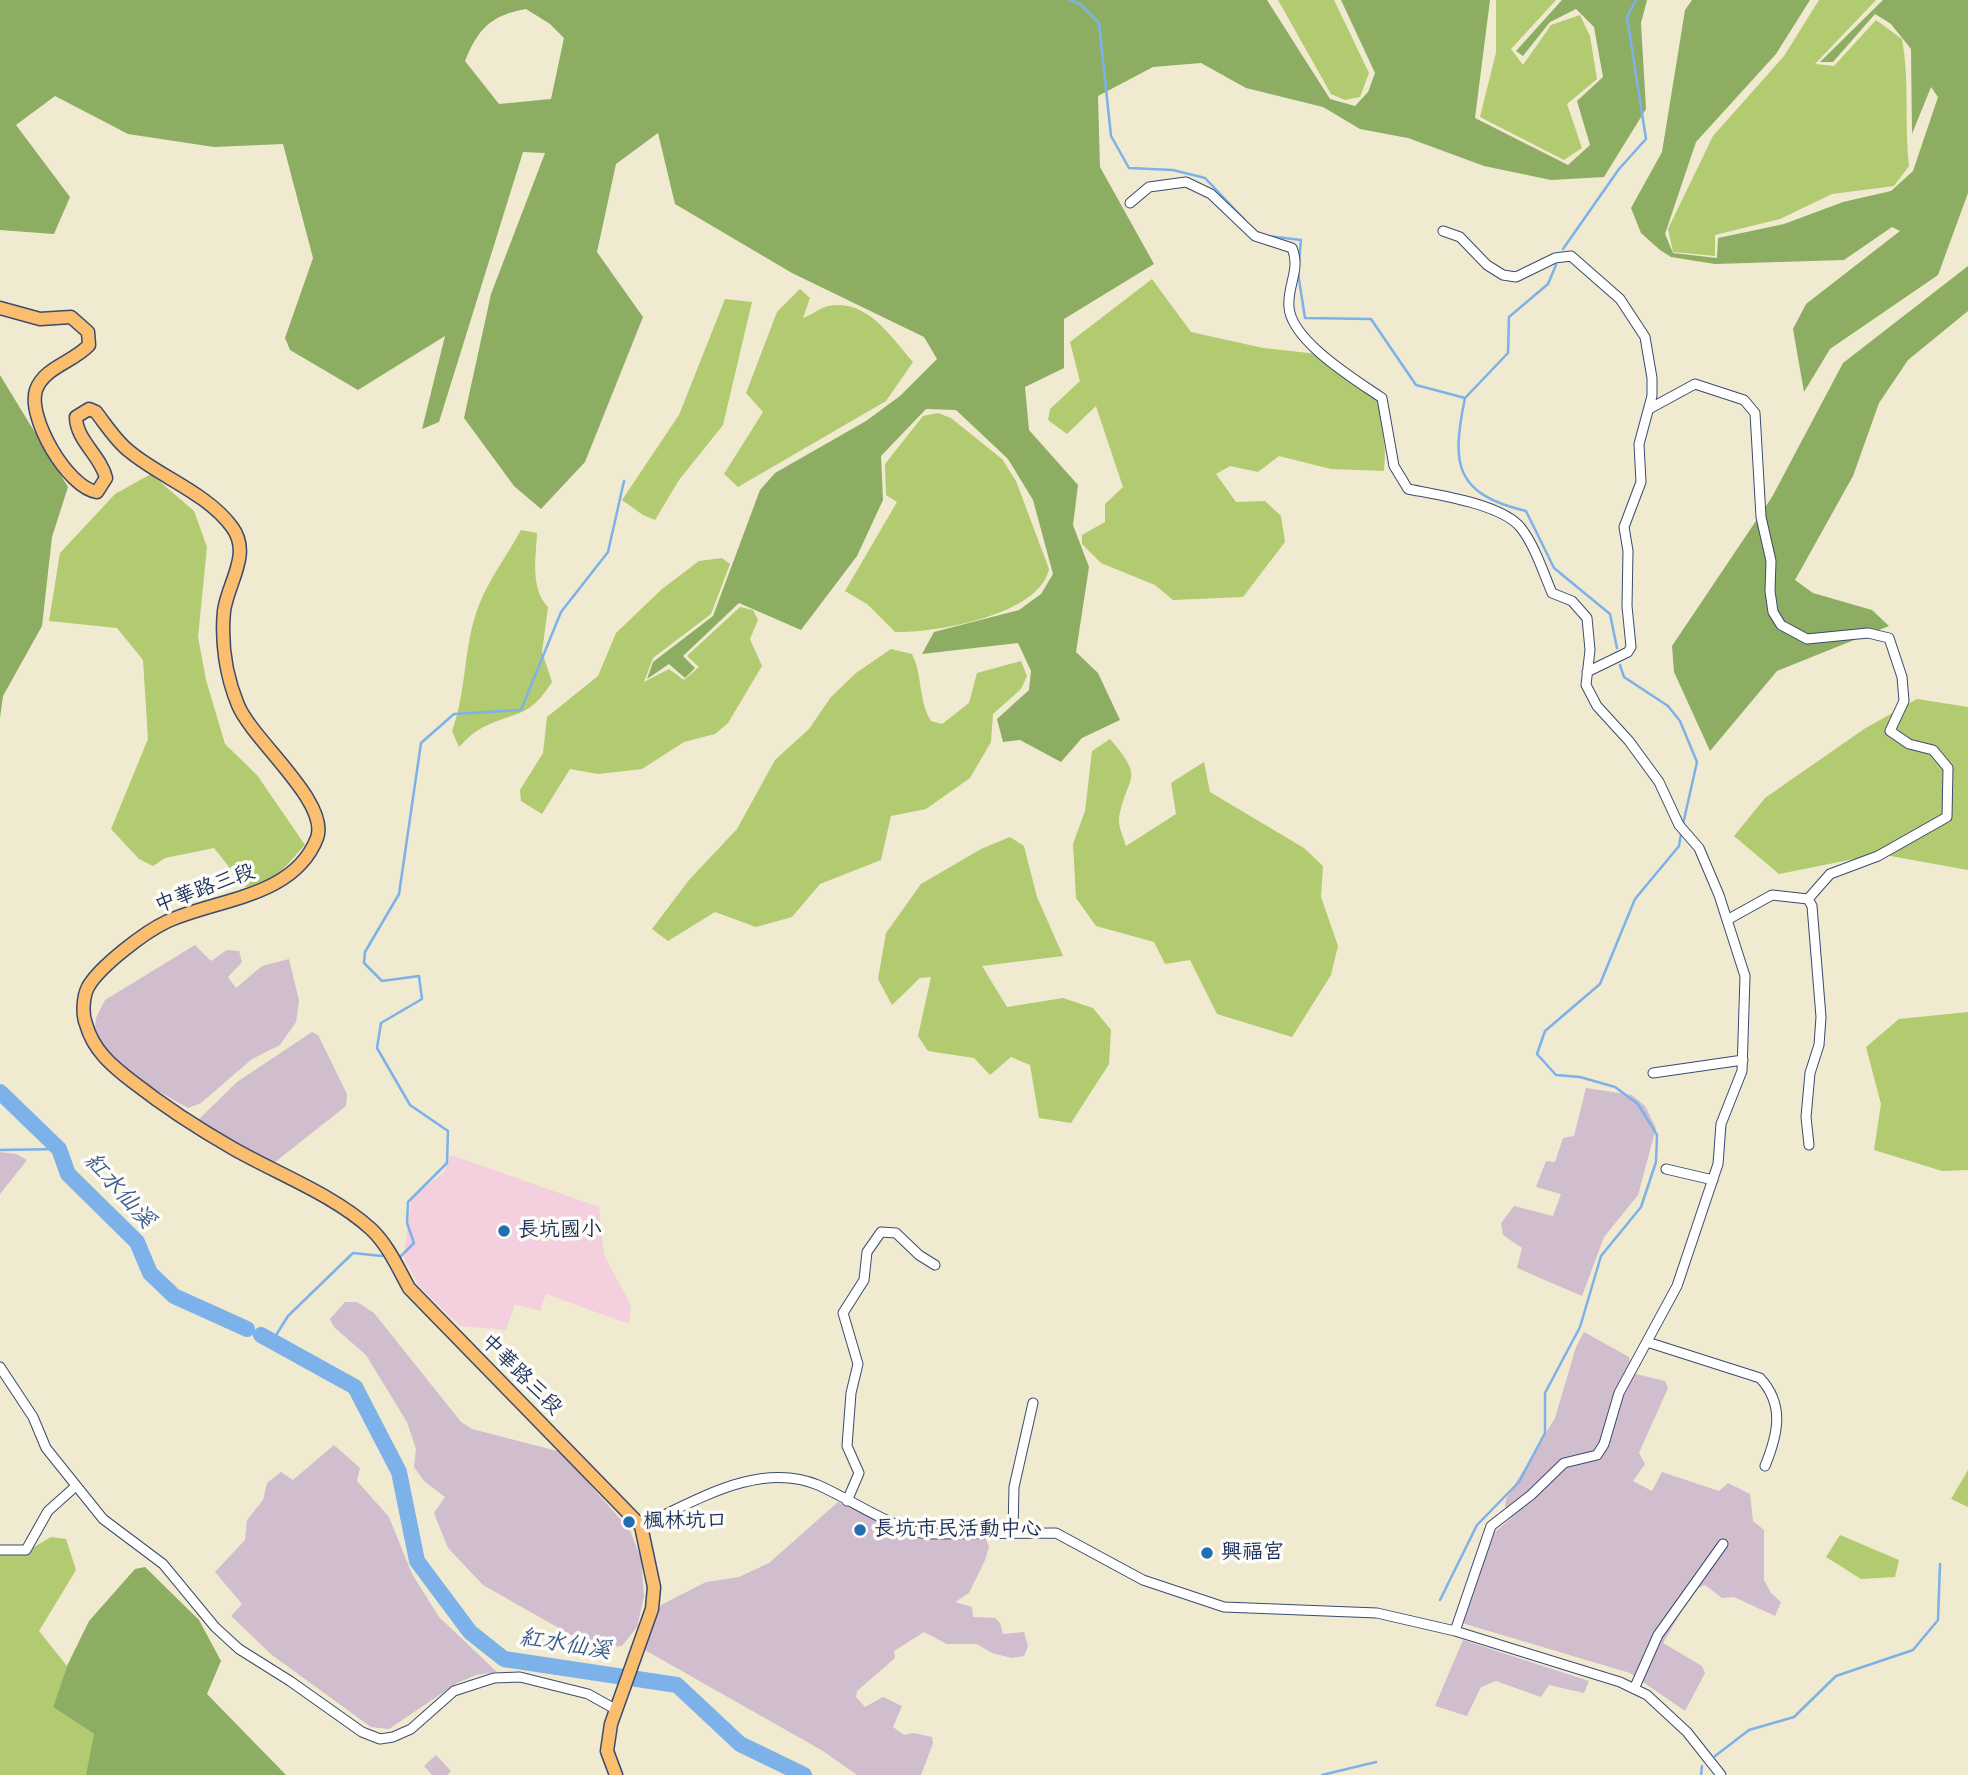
<!DOCTYPE html>
<html>
<head>
<meta charset="utf-8">
<style>
	body { margin:0 }
	canvas { display:block; background:#f0ead0 }
</style>
</head>
<body>
<canvas width="1968" height="1775"></canvas>
<script>
const c = document.querySelector('canvas').getContext('2d');
c.lineJoin = 'round';
function fillPath(path, color) { c.fillStyle = color; c.fill(path, 'evenodd'); }
function stroke(path, color, width, dash) { c.strokeStyle = color; c.lineWidth = width; c.lineCap = dash ? 'butt' : 'round'; c.setLineDash(dash || []); c.stroke(path); }
function write(font, color, halo, rows, align = 'center') {
  c.font = font + ' Pangolin,"LXGW WenKai TC",sans-serif'; c.lineWidth = 7; c.setLineDash([]); c.textBaseline = 'middle'; c.strokeStyle = halo; c.fillStyle = color; for (const [text, x, y, turn = 0] of rows) {
    c.save(); c.translate(x, y); c.rotate((+turn || 0) * Math.PI / 180); c.textAlign = isNaN(turn) ? turn : align; if (halo) c.strokeText(text, 0, 0); c.fillText(text, 0, 0); c.restore();
  }
}
fillPath(new Path2D(`
	M451,1155L599,1207L604,1255L631,1305L629,1324L546,1294L540,1311L515,1304L506,1330L460,1326L419,1286L404,1258L411,1198L444,1172Z`), '#f4cfdd');
fillPath(new Path2D(`
	M195,945L211,961L227,950L239,951L242,962L228,977L236,988L262,966L289,959L299,1001L296,1022L280,1045L252,1059L201,1103L188,1108L115,1067L97,1043L95,1030L96,1018L105,1000Z
	M312,1032L318,1035L347,1094L346,1106L270,1166L195,1123L237,1082Z
	M1586,1088L1632,1095L1645,1106L1656,1128L1638,1195L1604,1237L1582,1296L1517,1268L1522,1248L1503,1235L1501,1223L1514,1206L1553,1216L1561,1194L1536,1187L1546,1161L1555,1162L1563,1138L1574,1136Z
	M0,1152L16,1154L27,1160L0,1194Z
	M345,1302H357L374,1313L461,1422L472,1429L561,1452L630,1530L641,1559L644,1596L637,1627L622,1646L594,1648L483,1585L448,1548L434,1513L445,1497L424,1481L414,1467L416,1449L407,1422L366,1355L334,1327L330,1319Z
	M1584,1332L1629,1357L1632,1373L1665,1381L1668,1388L1639,1453L1645,1464L1633,1481L1652,1491L1662,1472L1719,1491L1728,1483L1750,1494L1753,1521L1764,1530V1580L1771,1593L1781,1602L1775,1616L1734,1597L1722,1598L1705,1585L1694,1590L1663,1643L1702,1666L1705,1673L1685,1711L1630,1673L1462,1623L1488,1538L1511,1518L1505,1506L1506,1499L1555,1418L1576,1347Z
	M334,1445L360,1468L357,1481L389,1517L412,1574L439,1617L497,1672L476,1675L457,1683L389,1729L371,1727L272,1655L231,1616L242,1604L215,1572L245,1540L247,1520L263,1500L267,1483L281,1472L293,1480Z
	M838,1502L898,1530L936,1537L986,1539L989,1547L985,1560L969,1593L955,1602L972,1607L973,1617L995,1618L1000,1623L1003,1634L1024,1632L1028,1646L1024,1656L1012,1658L992,1653L977,1644H947L924,1632L894,1651L895,1658L857,1691L856,1697L865,1707L883,1697L902,1706L893,1727L904,1735L914,1733L932,1737L933,1743L921,1775H857L823,1751L643,1649L661,1605L706,1582L739,1577L769,1563Z
	M1463,1640L1589,1681L1584,1693L1549,1685L1541,1697L1496,1681L1481,1687L1467,1716L1435,1706Z
	M436,1755L451,1771L447,1775H432L424,1766Z`), '#d0bdcd');
fillPath(new Path2D(`
	M1278,0H1334L1369,73L1360,97L1345,100L1331,94Z
	M1496,0H1556L1511,49L1523,65L1551,25L1580,15L1590,36L1597,79L1567,104L1582,148L1564,160L1480,117L1496,53Z
	M1819,0H1876L1815,64L1834,66L1876,20L1902,39C1910,82 1904,124 1909,166L1894,186L1832,194L1780,219L1715,235V256L1673,252L1668,229L1713,136L1784,56Z
	M1152,279L1191,332L1263,348L1318,354L1341,376L1379,399L1385,452L1384,471L1331,469L1279,456L1258,472L1230,466L1216,474L1236,502L1265,501L1281,516L1285,542L1243,597L1173,600L1155,585L1101,563L1082,544V535L1105,522V504L1123,487L1096,406L1067,434L1048,420L1050,409L1080,381L1070,342Z
	M800,289L810,298L803,318C811,315 820,308 828,306C867,298 891,337 913,362L886,401L738,487L724,474L763,412L746,393L777,312Z
	M725,299L752,302L723,425L679,480L655,520L643,515L622,500L679,415Z
	M938,413L951,418L1002,459L1016,481L1049,569C1040,615 935,633 895,632L867,604L845,591L897,502L886,495L885,464L923,416Z
	M151,474L194,511L207,547L198,637L206,680L225,744L257,775L305,845C289,862 271,888 245,887L214,848L165,858L153,866L139,859L111,829L148,739L143,660L117,628L49,621L60,553L115,494Z
	M521,530L537,533C536,557 530,588 548,607L542,652L552,682C527,721 515,710 480,729C472,733 465,741 459,747L452,731C467,691 463,646 479,605C489,579 508,554 521,530Z
	M722,558L730,564L711,614L653,658L644,682L669,669L684,680L699,667L687,656L740,607L753,610L758,620L750,639L762,666L728,723L715,734L684,742L642,769L598,774L570,769L542,814L521,801L520,790L543,753L547,717L598,676L616,633L662,589L699,561Z
	M891,649L912,654C923,676 918,700 931,721L942,724L969,703L977,673L1021,661L1027,676L1021,689L993,714L991,742L970,778L926,809L891,816L881,860L820,884L792,917L756,927L715,912L668,941L652,929L689,880L737,829L775,760L809,729L831,697L856,673Z
	M1917,699L1968,707V870L1879,854L1779,874L1734,836L1765,798L1864,729Z
	M1110,739C1147,782 1126,774 1119,819C1118,827 1124,838 1126,846L1176,814L1171,783L1204,762L1210,792L1304,848L1323,866L1321,897L1338,946L1331,975L1292,1037L1217,1014L1190,960L1165,964L1154,942L1096,926L1076,898L1073,844L1085,811L1092,751Z
	M1010,837L1024,846L1037,897L1063,956L982,966L1007,1007L1063,998L1093,1008L1111,1030L1109,1064L1071,1123L1039,1118L1030,1065L1011,1057L990,1075L974,1058L928,1051L918,1036L931,977L920,978L892,1005L878,979L886,933L921,884L981,849Z
	M1968,1012V1170L1942,1171L1874,1150L1881,1104L1866,1047L1899,1019Z
	M1968,1470V1507L1951,1499Z
	M1840,1535L1899,1560L1895,1577L1861,1579L1826,1557Z
	M51,1537L66,1539L76,1570L39,1631L67,1666L53,1707L94,1734L87,1775H0V1547L29,1550Z`), '#b2ca70');
fillPath(new Path2D(`
	M0,0H1267L1330,99L1355,106L1368,92L1375,73L1341,0H1490L1475,118L1568,165L1590,145L1577,101L1603,77L1594,27L1576,9L1550,22L1523,56L1516,51L1562,0H1647L1641,23L1646,109L1604,177L1551,180L1484,166L1408,138L1360,129L1323,107L1246,88L1201,63L1153,67L1098,96L1100,167L1154,264L1064,319V368L1025,387L1029,430L1078,485L1073,525L1089,567L1076,652L1098,673L1120,720L1082,738L1061,762L1020,740L1003,742L997,719L1029,690L1031,671L1018,643L922,654L934,632L1019,610L1041,594L1053,574L1033,500L1008,459L956,410L926,409L881,456L883,500L857,556L801,630L739,603L683,656L695,668L685,678L669,664L647,679L653,662L713,616L760,490L775,473L866,421L900,396L937,359L924,337L792,273L675,204L658,133L616,164L597,252L643,317L585,462L541,509L514,486L464,418L491,294L545,153L523,152L439,422L422,429L445,336L358,390L290,350L285,338L313,258L283,144L214,147L128,134L55,96L16,125L70,197L54,234L0,230ZM526,9L550,24L564,38L551,99L499,104L465,61C478,29 491,15 526,9Z
	M1692,0H1810L1776,54L1696,142L1665,234L1673,253L1717,258L1718,238L1784,224L1843,202L1891,191L1913,171L1938,97L1931,87L1912,134L1911,49L1891,24L1875,14L1833,62H1820L1883,0H1968V193L1938,275L1830,349L1804,392L1793,329L1806,304L1900,231L1892,227L1844,260L1715,264L1671,257L1660,250L1641,233L1631,208L1662,152L1685,10Z
	M1968,266V311L1908,360L1879,403L1853,476L1795,580L1813,593L1872,610L1889,626L1777,671L1710,751L1674,672L1672,646L1772,497L1843,363Z
	M0,375L68,487L52,537L42,626L3,696L0,718Z
	M145,1567L199,1620L221,1661L207,1694L286,1775H86L94,1734L53,1707L67,1666L89,1621L135,1569Z`), '#8dae62');
stroke(new Path2D(`
	M1070,0L1080,4L1099,23L1111,136L1129,168L1173,170L1205,178L1244,219
	M1268,236L1301,240L1299,262
	M1563,249L1619,169L1646,139L1627,17L1636,0
	M1298,273L1305,318L1371,319L1416,385L1465,398C1451,465 1455,494 1526,511L1554,568L1610,614L1617,648
	M1466,397L1508,353L1509,317L1548,284L1556,265
	M1620,665L1624,677L1668,706L1680,721L1697,762L1683,824
	M0,1150L59,1149
	M399,1258L414,1243L407,1223L408,1202L447,1163L448,1131L410,1105L377,1048L381,1023L422,999L419,976L382,981L364,963L365,952L399,894L421,743L454,714L521,710L561,612L608,552L624,481
	M273,1340L288,1316L353,1253L382,1256
	M1440,1600L1477,1525L1519,1482L1545,1433V1393L1580,1327L1601,1256L1641,1207L1656,1162L1657,1135L1638,1104L1615,1087L1580,1077L1556,1075L1537,1054L1545,1031L1600,984L1635,899L1679,846L1681,834
	M1715,1756L1749,1730L1794,1717L1836,1676L1913,1650L1938,1620L1940,1564
	M1322,1775L1376,1762
	M1701,1775L1702,1766`), '#7db1ea', 2.5);
stroke(new Path2D(`
	M0,1092L59,1149L68,1174L137,1242L150,1273L174,1296L247,1329
	M261,1335L355,1387L399,1472L417,1561L470,1632L504,1659L677,1685L740,1744L804,1775`), '#7db1ea', 16);
const minor = new Path2D(`
	M1130,203L1149,187L1186,182L1211,194L1255,236L1292,248C1301,269 1287,286 1289,307C1291,341 1356,380 1382,398L1394,466L1408,489C1438,495 1502,504 1521,528C1535,546 1543,572 1552,593L1572,601L1587,618L1590,650L1586,685L1597,706L1629,741L1659,782L1679,825L1699,848L1719,895L1745,976L1742,1071L1721,1124L1718,1164L1677,1286L1619,1393L1604,1444L1597,1455L1564,1463L1531,1495L1491,1526L1455,1631
	M1443,231L1460,237L1487,265L1503,275L1516,277L1555,258L1571,256L1620,299L1645,337L1652,378V396L1639,444L1641,482L1624,527L1628,551L1627,606L1631,647L1628,652L1587,672
	M1649,409L1695,384L1744,400L1755,413L1761,517L1771,561L1770,591L1773,612L1781,625L1807,639L1868,633L1889,638L1902,677L1904,701L1890,731L1909,744L1933,750L1948,768L1947,817L1878,856L1830,874L1808,899
	M1727,920L1772,895L1808,899L1812,906L1821,1017L1819,1045L1810,1073L1806,1117L1809,1145
	M1653,1073L1743,1060
	M1666,1169L1713,1180
	M1647,1342L1760,1378C1785,1405 1778,1434 1765,1466
	M0,1367L33,1417L46,1448L103,1519L163,1564L215,1627L239,1649L290,1681L362,1732L380,1739L393,1737L411,1729L454,1691L494,1678L520,1677L588,1694L615,1709
	M847,1501L859,1473L847,1446L851,1393L858,1364L843,1313L864,1280L867,1252L881,1232L896,1233L919,1255L935,1265
	M641,1526C694,1502 759,1460 818,1485C854,1501 886,1525 925,1534L1056,1533L1143,1580L1224,1607L1377,1613L1455,1631L1620,1682L1647,1695L1687,1732L1721,1775
	M1013,1531L1014,1487L1033,1403
	M0,1550H26L48,1511L76,1486
	M1634,1689L1658,1635L1723,1544`);
const major = new Path2D(`
	M0,308L40,319L71,317L88,332L89,345C74,362 44,367 36,390C27,418 68,488 97,492L106,478C101,456 76,440 76,417L89,409L96,412C106,425 116,441 129,451C160,477 207,493 232,527C252,554 228,582 224,611C221,642 226,676 238,705C253,741 330,802 317,838C294,898 215,899 166,922C145,932 100,966 88,987C83,997 82,1014 86,1024C93,1050 112,1066 133,1082C165,1107 199,1129 234,1149C278,1174 334,1195 371,1229C388,1245 398,1268 409,1288L641,1526L654,1587L652,1609L611,1724L607,1751L616,1775`);
stroke(minor, '#3b4b6f', 11);
stroke(major, '#3b4b6f', 15);
stroke(minor, '#fff', 9);
stroke(major, '#fbbd6e', 12);
for (const [x, y, r, color] of [
	[504,1231,7,"#1f6fb2"],
	[629,1522,7,"#1f6fb2"],
	[860,1530,7,"#1f6fb2"],
	[1207,1553,7,"#1f6fb2"]
]) { const dot = new Path2D(); dot.arc(x, y, r, 0, 2 * Math.PI); c.fillStyle = color; c.fill(dot); stroke(dot, '#fdfcf7', 2.5); }
write('21px', '#1b2f5e', '#fdfcf7', [
	["中華路三段",205,889,-20],
	["中華路三段",521,1375,45]
]);
write('21px', '#1b2f5e', '#fdfcf7', [
	["長坑國小",518,1231],
	["楓林坑口",643,1522],
	["長坑市民活動中心",874,1530],
	["興福宮",1221,1553]
], 'left');
write('italic 23px', '#3d5c8f', '#fdfcf7', [
	["紅水仙溪",119,1191,48],
	["紅水仙溪",565,1645,9]
]);
</script>
</body>
</html>
